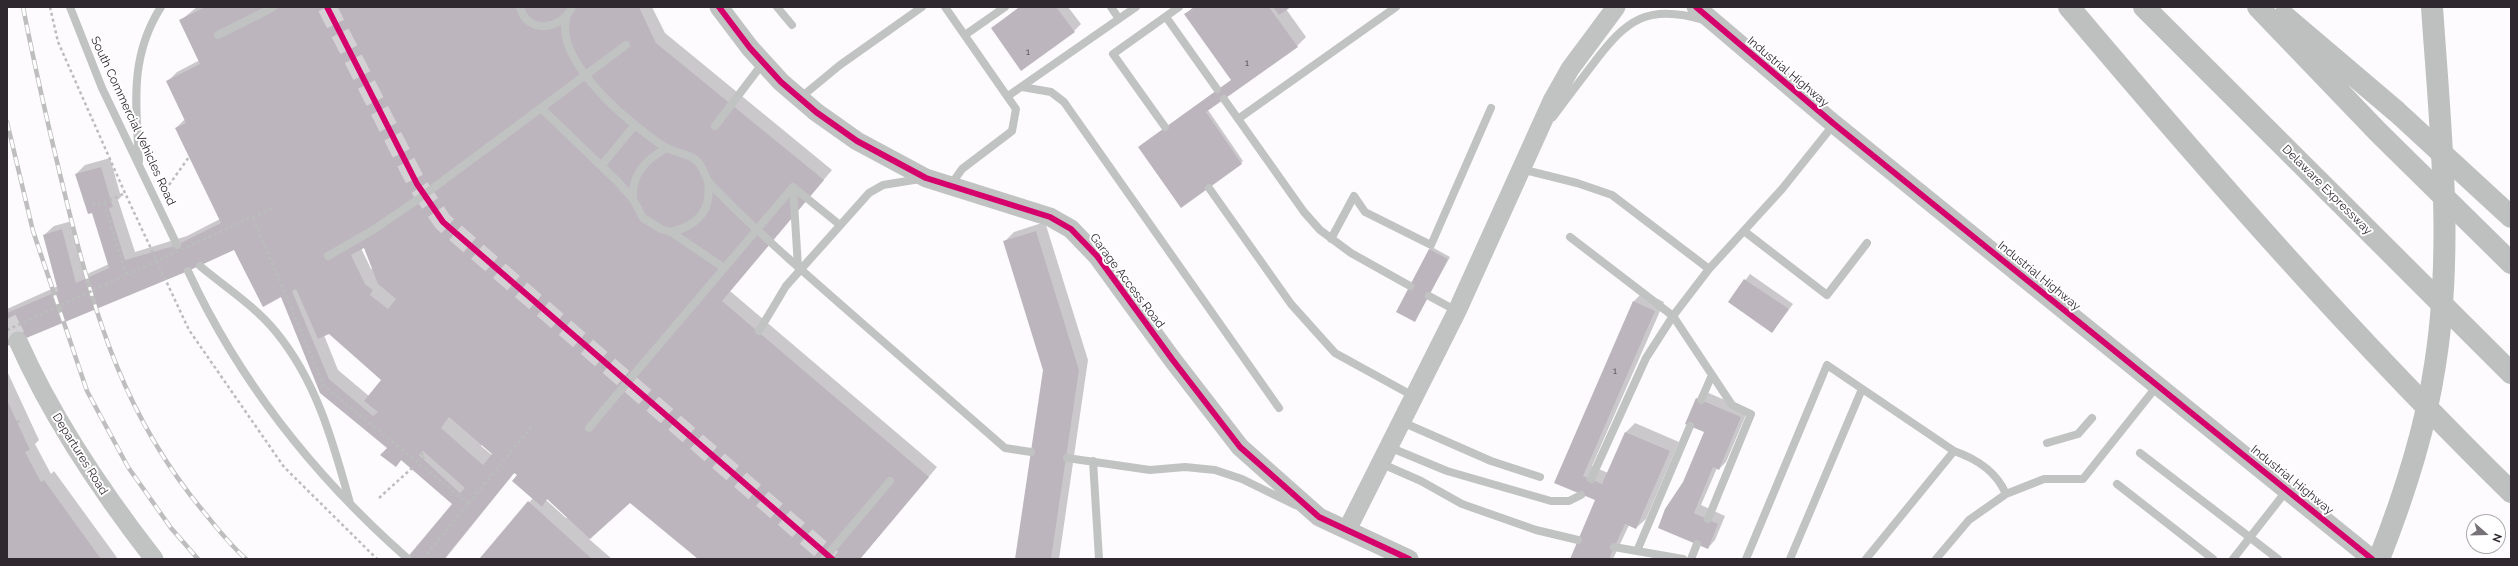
<!DOCTYPE html>
<html>
<head>
<meta charset="utf-8">
<style>
	body { margin:0 }
	#map { position:relative; width:2518px; height:566px; overflow:hidden; background:#fdfbfd; font-family:Raleway,sans-serif }
	canvas { display:block }
	.frame { position:absolute; inset:0; border:8px solid #2f282f; pointer-events:none }
	.north { position:absolute; left:2466px; top:514px; width:40px; height:40px; box-sizing:border-box; background:#fff; border:1px solid #aca9ac; border-radius:50%; rotate:110deg; font-size:11px; font-weight:700; line-height:16px; text-align:center; color:#2f282f }
	.north::after { content:''; display:block; margin:auto; width:14px; height:18px; background:#777277; clip-path:polygon(50% 0,100% 100%,50% 72%,0 100%) }
</style>
</head>
<body>
<div id="map">
<canvas width="2518" height="566"></canvas>
<div class="frame"></div>
<div class="north">N</div>
</div>
<script>
const c = document.querySelector('canvas').getContext('2d');
c.lineJoin = 'round';
function fillPath(path, color) { c.fillStyle = color; c.fill(path, 'evenodd'); }
function stroke(path, color, width, dash) { c.strokeStyle = color; c.lineWidth = width; c.lineCap = dash ? 'butt' : 'round'; c.setLineDash(dash || []); c.stroke(path); }
function write(font, color, halo, rows, align = 'center') {
  c.font = font + ' Raleway,sans-serif'; c.lineWidth = 4; c.setLineDash([]); c.textBaseline = 'middle'; c.strokeStyle = halo; c.fillStyle = color; for (const [text, x, y, turn = 0] of rows) {
    c.save(); c.translate(x, y); c.rotate((+turn || 0) * Math.PI / 180); c.textAlign = isNaN(turn) ? turn : align; if (halo) c.strokeText(text, 0, 0); c.fillText(text, 0, 0); c.restore();
  }
}
fillPath(new Path2D(`
	M197,7H652L665,33L832,170L730,291L937,467L860,559H699L630,501L589,539L612,559H484L482,558L533,498L515,472L445,559H408L453,504L402,459L396,466L388,448L321,392L282,296L234,248L7,345V309L58,286L44,235L54,226L72,221L85,275L109,264L92,212L76,174L85,165L110,158L121,197L118,200L135,252L187,236L220,219L176,128L185,119L168,81L177,72L200,60L181,20ZM364,247L373,268L371,269L361,248ZM329,333L383,380L369,396L338,370L324,335ZM482,444L494,454L492,455L481,446ZM548,499L568,517L566,518L546,500Z
	M1019,7H1068L1081,24L1074,31L992,28Z
	M1193,7H1289L1286,9L1306,37L1297,46L1208,110L1243,161L1241,163L1139,147L1232,80L1186,14Z
	M1045,222L1088,360L1059,559H1016L1044,370L1005,241L1014,232Z
	M1432,247L1450,257L1415,321L1429,250Z
	M1750,274L1793,304L1772,332L1729,302Z
	M1643,292L1664,302L1592,466L1608,473L1626,432L1635,423L1679,442L1646,519L1636,528L1629,525L1614,557L1612,559H1571L1596,500L1555,482L1634,301Z
	M7,371L39,440L35,444L51,474L54,471L118,559H7Z
	M1704,391L1748,410L1726,462L1719,469L1717,468L1701,505L1725,516L1715,540L1708,548L1659,527L1684,482L1705,431L1697,399Z`), '#0003');
fillPath(new Path2D(`
	M205,7H639L656,43L824,180L722,301L929,477L860,559H698L630,503L590,539L547,499L542,507L512,481L517,475L514,473L444,559H406L452,504L401,460L396,467L380,455L387,448L320,393L281,297L263,307L234,250L188,271L7,346V313L58,291L43,235L62,229L76,283L109,268L92,213L88,214L75,174L101,167L113,207L109,208L125,260L177,245L221,223L175,128L186,123L166,81L200,64L179,20ZM364,248L378,284L396,299L388,309L370,295L373,290L365,284L351,255ZM296,289L318,339L329,334L381,380L364,401L378,412L373,416L329,379L292,291ZM449,417L492,454L483,465L441,428ZM423,451L465,488L460,493L419,455Z
	M1020,7H1056L1075,32L1021,71L991,28Z
	M1195,7H1269L1298,47L1206,112L1242,164L1181,208L1138,147L1231,80L1184,14Z
	M1273,7H1291L1279,15Z
	M1036,231L1079,370L1051,559H1015L1043,370L1003,241Z
	M1429,249L1448,259L1415,322L1396,312Z
	M1744,279L1789,309L1772,333L1728,302Z
	M1633,301L1655,311L1583,476L1602,484L1625,432L1670,451L1636,529L1625,524L1609,559H1570L1595,500L1554,483Z
	M1696,398L1741,417L1719,470L1713,467L1694,513L1718,524L1708,549L1658,528L1665,509L1683,482L1704,432L1685,424Z
	M7,400L30,450L25,452L41,482L44,480L101,559H7Z
	M528,501L592,559L480,558Z`), '#bdb5be');
stroke(new Path2D(`
	M327,7L417,184L443,222L832,559
	M7,319L18,341`), '#d4d1d4', 19, [19, 10]);
stroke(new Path2D(`
	M50,7L58,42L125,193L189,330L284,467L377,559
	M169,185L189,157
	M104,203L125,271L128,275
	M92,204L104,203L125,193
	M17,422L20,421
	M421,453L425,457L423,458
	M379,498L412,468
	M423,559L533,425`), '#bbbcbc', 2.5, [3, 3]);
stroke(new Path2D(`
	M70,7L102,88L177,245
	M520,7C527,35 562,30 572,7
	M777,7L792,25
	M945,7L1016,109L1012,131L962,169L950,186
	M1111,7L1119,19
	M1166,17L1217,89
	M566,18C555,63 632,126 665,147C675,153 687,153 696,160C703,166 704,174 708,181C713,188 721,194 727,201C747,221 768,240 789,259
	M218,35L266,11
	M965,35L1005,7
	M1022,87L1051,92L1064,102L1279,408
	M1008,96L1136,7
	M800,98L840,65L922,7
	M1224,99L1304,212L1320,230L1351,253L1410,286
	M541,108L618,182L633,199L643,218L661,229L671,232L724,268
	M1553,117C1566,99 1580,81 1593,64C1626,20 1647,3 1704,20
	M1238,119L1396,7
	M715,126L763,63
	M1165,127L1113,54L1179,7
	M139,161C136,105 129,57 161,7
	M602,165L634,126
	M1521,169L1577,183L1612,195L1709,269
	M793,187L798,267
	M793,187L840,225
	M1209,188L1291,304L1335,353L1415,397
	M633,199C631,174 646,159 667,148
	M1744,231L1827,295L1867,243
	M671,232C699,225 712,210 708,181
	M1570,237L1673,316L1732,405L1751,414L1708,519
	M1331,239L1354,196L1365,212L1431,245L1491,108
	M328,256L373,230L417,200L626,45
	M200,266C225,287 255,306 276,332C317,382 333,442 350,503
	M188,271C240,383 315,477 407,558
	M1429,296L1457,311
	M839,303L1005,448L1031,452
	M759,331L786,286L869,193L883,185L920,179
	M1701,400L1712,375
	M608,405L793,187
	M1402,422L1491,461L1540,477
	M2047,443L2078,434L2092,418
	M1389,447L1447,471L1551,501H1569L1581,495
	M2140,453L2278,559
	M1067,458L1150,470L1185,467L1215,470L1242,479L1295,505
	M1093,461L1099,559
	M1380,463L1421,481L1462,504L1536,530L1578,540
	M1591,479L1646,358L1673,316L1709,269L1782,189L1834,124
	M2117,484L2213,559
	M1614,547L1683,559
	M1637,551L1690,426
	M824,559L890,481
	M1691,559L1697,544
	M1746,559L1827,365L1954,451C1977,459 1996,471 2006,494
	M1790,559L1862,389
	M1866,559L1954,451
	M1936,559L1969,520L2006,494L2044,479H2083L2157,386
	M2233,559L2287,490`), '#c0c3c1', 8);
stroke(new Path2D(`
	M719,7L750,48L781,82L816,112L857,141L926,178L1050,217L1071,229L1097,256L1172,359L1240,447L1319,517L1409,559
	M1696,7L1834,124L2372,559
	M18,341C53,420 101,491 154,559
	M1347,530L1457,311L1552,101L1570,69L1616,7`), '#c0c3c1', 19);
stroke(new Path2D(`
	M2069,7C2210,174 2355,339 2511,492
	M2144,7L2511,373
	M2258,7L2378,132L2511,263
	M2284,16L2397,112L2511,217`), '#bdc0be', 22);
const rail = new Path2D(`
	M23,7C36,73 51,138 67,203C96,320 125,417 203,511C217,528 230,545 246,559
	M7,122L33,231L87,391L128,467L171,528L198,559`);
stroke(rail, '#bdbebd', 4.5);
stroke(rail, '#fff', 3, [9]);
stroke(new Path2D(`
	M253,218L324,386L469,504
	M7,330L272,208`), '#bbbcbc', 2.5, [3, 3]);
stroke(new Path2D(`
	M266,11L273,7
	M789,259L839,303
	M589,428L608,405`), '#c0c3c1', 8);
stroke(new Path2D(`
	M2379,559C2404,496 2425,432 2435,365C2454,246 2440,126 2432,7`), '#bdc0be', 22);
stroke(new Path2D(`
	M327,7L417,184L443,222L832,559
	M719,7L750,48L781,82L816,112L857,141L926,178L1050,217L1071,229L1097,256L1172,359L1240,447L1319,517L1409,559
	M1696,7L1834,124L2372,559`), '#d6006c', 6);
write('10px', '#524b53', null, [
	["1",1028,52],
	["1",1247,63],
	["1",1615,371]
]);
write('12px', '#2f282f', '#fff', [
	["Industrial Highway",1788,72,40],
	["South Commercial Vehicles Road",133,121,65],
	["Delaware Expressway",2327,190,45],
	["Industrial Highway",2039,276,39],
	["Garage Access Road",1127,281,53],
	["Departures Road",80,454,58],
	["Industrial Highway",2292,480,39]
]);
</script>
</body>
</html>
